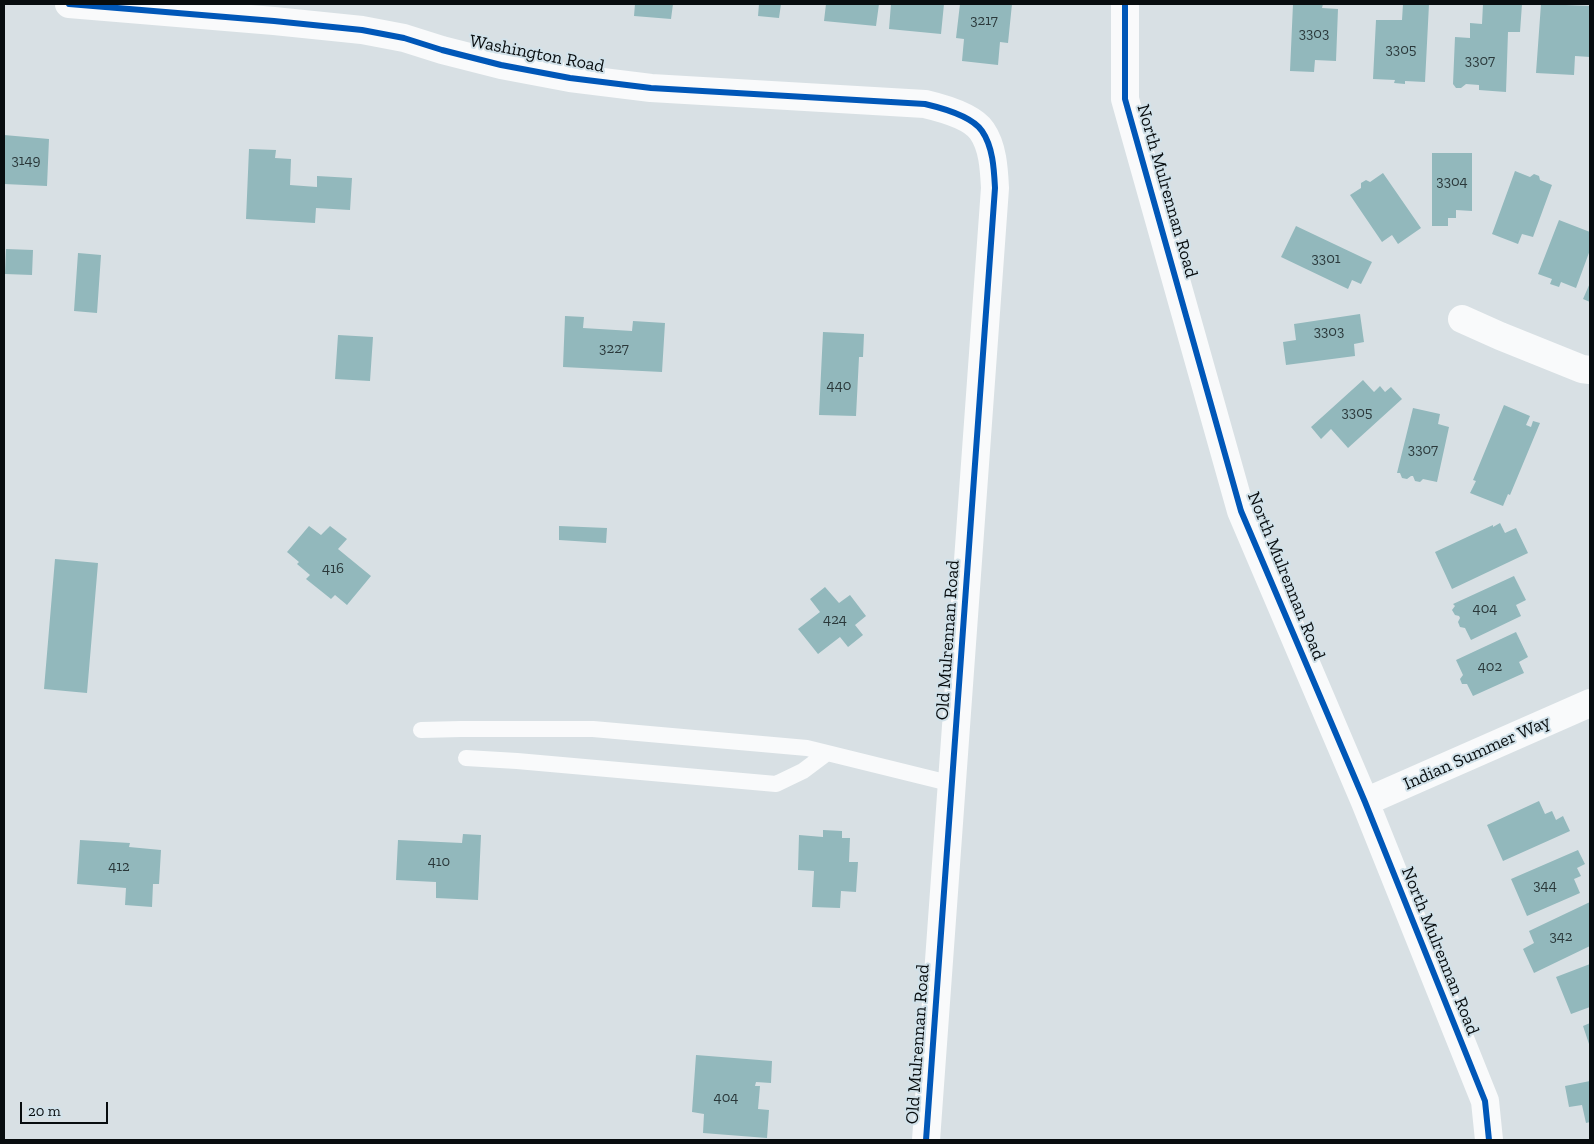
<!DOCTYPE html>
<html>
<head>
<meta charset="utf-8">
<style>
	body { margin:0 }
	#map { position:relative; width:1594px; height:1144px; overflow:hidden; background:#d8e0e4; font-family:"Zilla Slab",serif }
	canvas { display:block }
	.frame { position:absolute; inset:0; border:5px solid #080d0f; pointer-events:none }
	.scale { position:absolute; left:20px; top:1102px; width:88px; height:22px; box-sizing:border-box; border:2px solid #080d0f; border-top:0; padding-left:6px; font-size:15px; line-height:18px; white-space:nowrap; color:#080d0f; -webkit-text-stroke:4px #d2e2ea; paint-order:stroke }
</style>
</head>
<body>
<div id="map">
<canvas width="1594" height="1144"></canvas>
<div class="frame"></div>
<div class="scale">20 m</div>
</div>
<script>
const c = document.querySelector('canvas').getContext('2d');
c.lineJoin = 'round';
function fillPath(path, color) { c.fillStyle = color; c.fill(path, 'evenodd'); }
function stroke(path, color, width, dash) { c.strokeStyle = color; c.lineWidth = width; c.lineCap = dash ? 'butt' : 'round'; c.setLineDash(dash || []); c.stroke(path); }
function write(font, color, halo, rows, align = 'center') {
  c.font = font + ' "Zilla Slab",serif'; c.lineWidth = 4; c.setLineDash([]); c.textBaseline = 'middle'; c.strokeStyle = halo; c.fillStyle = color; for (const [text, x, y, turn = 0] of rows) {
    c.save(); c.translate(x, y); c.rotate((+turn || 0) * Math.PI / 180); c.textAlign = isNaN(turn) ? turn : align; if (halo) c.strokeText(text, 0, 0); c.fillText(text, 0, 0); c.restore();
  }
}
fillPath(new Path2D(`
	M635,4H673L671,19L634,16Z
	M759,4H781L779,18L758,16Z
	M826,4H879L876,26L824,21Z
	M891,4H944L941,34L889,29Z
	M960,4H1012L1008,43L1000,42L998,65L962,61L964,39L956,38Z
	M1293,4H1323L1322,8L1338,9L1336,61L1315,60L1314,72L1290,71Z
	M1403,4H1429L1425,82L1405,81V84L1394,83L1395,80L1373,79L1376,20H1402Z
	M1483,4H1522L1520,32H1508L1506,92L1479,90V85L1466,84L1461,88H1456L1453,84L1455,37L1470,38V23L1482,24Z
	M1541,4L1590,6V57L1575,56L1574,75L1536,73Z
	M4,135L49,139L47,186L4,184Z
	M249,149L276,150L275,158L291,159L290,185L317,187V176L352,178L350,210L316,208L315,223L246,219Z
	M1432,153H1472V211L1456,210V218H1448V226H1432Z
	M1515,171L1530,177L1534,174L1539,176L1540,180L1552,185L1533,237L1522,234L1518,244L1492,234Z
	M1383,173L1421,228L1398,244L1392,235L1382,242L1350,195L1361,188V183L1366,180L1370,182Z
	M1559,220L1590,232V250L1576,288L1561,282L1559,287L1550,284L1552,279L1538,274Z
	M1296,226L1372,262L1361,284L1352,280L1348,289L1281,257Z
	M6,249L33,250L32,275L5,274Z
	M78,253L101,255L97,313L74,311Z
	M1590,283V302L1583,299Z
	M1360,314L1364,342L1354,344L1355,356L1286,365L1283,342L1296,340L1294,324Z
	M565,316L584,317L583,328L632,331L633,321L665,323L662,372L563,367Z
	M823,332L864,334L863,357H859L856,416L819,415Z
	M338,335L373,337L370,381L335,379Z
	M1363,380L1374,392L1380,386L1385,392L1391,387L1402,399L1348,448L1331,429L1321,439L1311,427Z
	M1504,405L1530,416L1526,425L1531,427L1533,421L1540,423L1510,495L1508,494L1503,506L1470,493L1476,481L1473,480Z
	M1413,408L1440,414L1438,424L1449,427L1437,482L1423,479L1420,482L1415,481L1413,476H1411L1407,479L1402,478L1400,473H1397Z
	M1500,523L1505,533L1516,528L1528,553L1452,589L1435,552L1493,525V527Z
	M309,526L321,535L330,526L347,539L338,549L371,576L347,605L335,595L331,599L306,579L310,575L297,564L299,562L287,552Z
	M559,526L607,528L606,543L559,540Z
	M55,559L98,563L87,693L44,689Z
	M1514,576L1526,600L1516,605L1521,616L1471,640L1465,628L1460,627L1458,622L1460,618L1459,616L1455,615L1452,610L1455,606L1453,604Z
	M825,587L839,603L850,595L866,616L855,625L863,635L848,647L840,637L818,654L798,629L820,612L810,599Z
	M1516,632L1528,657L1519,662L1524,673L1473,696L1467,684H1462L1460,679L1463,675L1456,660Z
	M1539,801L1545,814L1552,811L1556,820L1563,816L1570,831L1503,861L1487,825Z
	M823,830L842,831V838H850L849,862H858L856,892L841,891L840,908L812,907L814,871L798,870L799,835L823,837Z
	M463,834L481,835L478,900L436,898V882L396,880L398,840L462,843Z
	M80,840L130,843L129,847L161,850L159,884H153L152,907L125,905L126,888L77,884Z
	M1578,850L1585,864L1577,868L1581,876L1574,879L1580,893L1527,916L1511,879Z
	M1590,902V946L1534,973L1523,949L1534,943L1529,931Z
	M1590,964V1007L1571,1014L1556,977Z
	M1590,1023V1047L1583,1026Z
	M696,1055L772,1061L771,1083L756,1082L755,1086H760L758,1109L769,1110L767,1138L703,1133L704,1114L692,1112Z
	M1590,1081V1122L1586,1123L1582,1105L1569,1107L1565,1086Z`), '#92b8bc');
stroke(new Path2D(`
	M421,730L461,729H593L807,748L953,784
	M466,758L517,761L776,784L803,771L827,753`), '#f9fafb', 16);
stroke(new Path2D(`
	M69,4L274,21L362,30L404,38L442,50L501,65L570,78L651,88L925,104C942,108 972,116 982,131C993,147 994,169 995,188L926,1140
	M1125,4V99L1241,511L1365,802L1485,1101L1489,1140
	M1462,319L1500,336L1582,369L1590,370
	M1365,802L1590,703`), '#f9fafb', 28);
stroke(new Path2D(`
	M69,4L274,21L362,30L404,38L442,50L501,65L570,78L651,88L925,104C942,108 972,116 982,131C993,147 994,169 995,188L926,1140
	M1125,4V99L1241,511L1365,802L1485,1101L1489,1140`), '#0057b8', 6);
write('15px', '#2a383a', null, [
	["3217",984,21],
	["3303",1314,34],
	["3305",1401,50],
	["3307",1480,61],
	["3149",26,161],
	["3304",1452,182],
	["3301",1326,259],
	["3303",1329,332],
	["3227",614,349],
	["440",839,386],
	["3305",1357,413],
	["3307",1423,450],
	["416",333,569],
	["404",1485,609],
	["424",835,620],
	["402",1490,667],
	["410",439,862],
	["412",119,867],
	["344",1545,886],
	["342",1561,937],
	["404",726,1098]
]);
write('18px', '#080d0f', '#d2e2ea', [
	["Washington Road",537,54,11],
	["North Mulrennan Road",1167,191,74],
	["North Mulrennan Road",1286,576,68],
	["Old Mulrennan Road",948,640,-86],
	["Indian Summer Way",1477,753,-24],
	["North Mulrennan Road",1440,951,68],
	["Old Mulrennan Road",918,1044,-86]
]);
</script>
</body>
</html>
